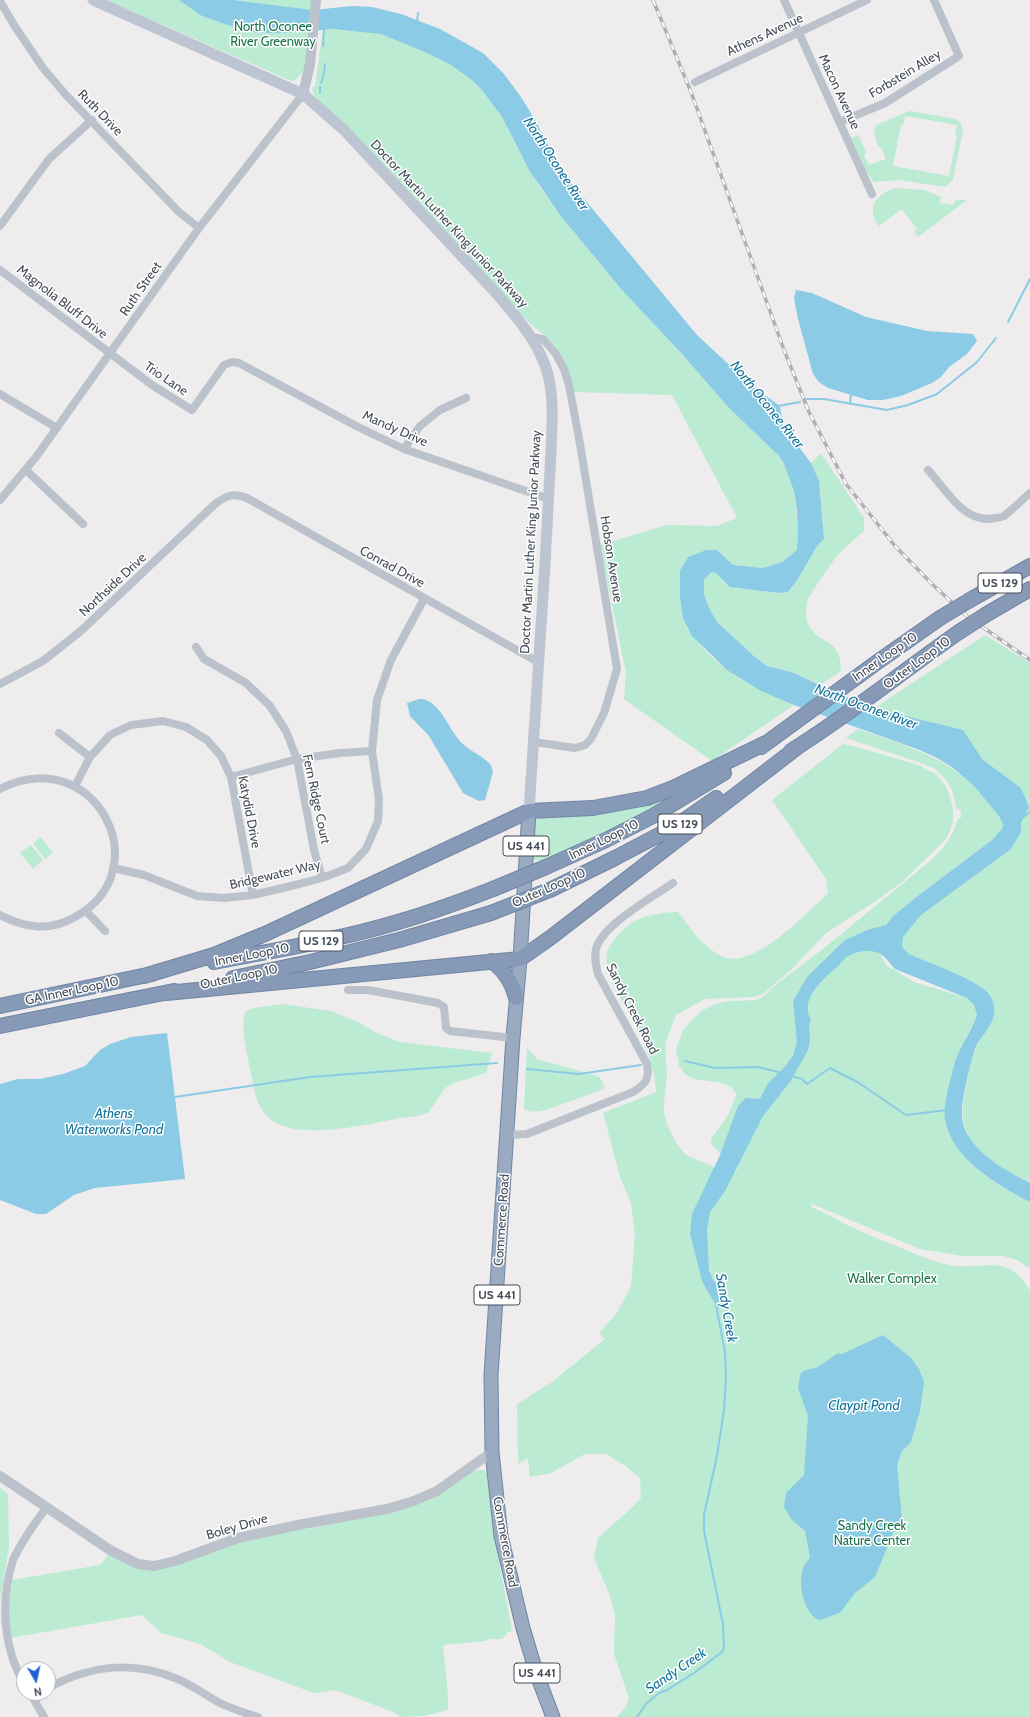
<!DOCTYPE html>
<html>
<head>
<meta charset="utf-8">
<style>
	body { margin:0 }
	#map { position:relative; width:1030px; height:1717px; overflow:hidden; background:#eeecec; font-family:Cabin,sans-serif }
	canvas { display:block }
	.north { position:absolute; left:16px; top:1661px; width:40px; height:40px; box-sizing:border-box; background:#fff; border:1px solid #b5b8bc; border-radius:50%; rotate:171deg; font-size:11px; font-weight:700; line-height:16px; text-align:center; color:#454d58 }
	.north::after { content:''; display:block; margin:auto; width:14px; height:18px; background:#2360d1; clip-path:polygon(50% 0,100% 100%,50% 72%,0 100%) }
</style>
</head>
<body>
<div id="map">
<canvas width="1030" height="1717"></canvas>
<div class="north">N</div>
</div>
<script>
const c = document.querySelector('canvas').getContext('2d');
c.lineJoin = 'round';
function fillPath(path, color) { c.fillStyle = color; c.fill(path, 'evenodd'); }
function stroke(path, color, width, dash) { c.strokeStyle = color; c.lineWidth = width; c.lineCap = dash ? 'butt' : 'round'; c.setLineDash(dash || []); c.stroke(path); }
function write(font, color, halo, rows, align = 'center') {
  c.font = font + ' Cabin,sans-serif'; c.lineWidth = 3; c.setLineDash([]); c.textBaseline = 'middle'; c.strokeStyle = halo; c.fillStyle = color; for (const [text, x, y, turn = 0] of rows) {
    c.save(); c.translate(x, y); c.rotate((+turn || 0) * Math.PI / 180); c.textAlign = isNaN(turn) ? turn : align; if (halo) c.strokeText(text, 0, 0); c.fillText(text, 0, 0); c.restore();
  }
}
fillPath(new Path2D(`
	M106,0H313L306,65L302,73L294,81L289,80Z
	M323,29L372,32L391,37L418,48L451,65L472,80L482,90L502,117L524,161L539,186L560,215L621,289L682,354L729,408L779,456L788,473L794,491L798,530L797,550L782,562L763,568L733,565L717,550H706L688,557L687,627C712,667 752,687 794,705L712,761L624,699L626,673L600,545L667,525L717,526L737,518L672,395L574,392C571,379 567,365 560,353C552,339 536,329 524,318L340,120C331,112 312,100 312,87H315Z
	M910,111L955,119L960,122L963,129L953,180L945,187L899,180L874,182L867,173L851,138L858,135L866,152L864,155L869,165L886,159L881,147H878L874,132L876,125ZM905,116L957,125L955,135L957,136L949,176L893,166L901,125H903Z
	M895,188L924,190L941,197L940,203L953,205L956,200H967L918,237L914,232L917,229L902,209L879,226C865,207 877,194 895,188Z
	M821,453L864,518V531C855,539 845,547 837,556C832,562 811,593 808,599C806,606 805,617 808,624C820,647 841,636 841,671L821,684L794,673L767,666L731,637L718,623L709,608L704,594V579L712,572L716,573L730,587L761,591L782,593L788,592L798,579L817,546L824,539L820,490L818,481L811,463Z
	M985,635L1030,663V1183C987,1160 952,1143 966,1088C968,1076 969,1064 974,1052C978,1041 986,1031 992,1021L971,981L909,954L902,947L888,940L1021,832V823L1029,807L995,770L983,760L969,739L882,713L873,709Z
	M858,729C908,747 955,758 989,803C994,809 1006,821 1002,829C1000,833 995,837 992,840L915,898L892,917L873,938L886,965L914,982L967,998L974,1005L977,1015L966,1037L946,1106L945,1120L982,1173L1030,1202V1269L1018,1260L1003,1256H962L920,1249L812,1204L811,1207C828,1214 843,1224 860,1231C875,1238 891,1244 906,1250C920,1256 934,1262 949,1265C985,1271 1008,1251 1030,1291V1717H617L625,1708L629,1698L614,1654L615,1615L610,1596L594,1558L598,1538L627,1512L641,1498L640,1478L624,1465L606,1454H585L551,1473L530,1477L528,1458L518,1464L517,1404L552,1382L605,1339L599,1333L617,1313L631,1286L635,1234L631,1203L620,1177L603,1113L656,1092C656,1056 628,1014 612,982C609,973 605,963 607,954C608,944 626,925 635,921C646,915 665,912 678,912C691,929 702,946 721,956C752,972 807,913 828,893L826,879L772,800L843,744L857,747L918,765L936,774L945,785L949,793L953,809V823L946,839L902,882L876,901L826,933L792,969L763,994L753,997L705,999L676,1015L665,1044L667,1076L664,1102V1113L668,1127L676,1143L686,1155L733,1175L739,1167L726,1159L711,1144V1139L728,1115L737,1094L731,1087L722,1083L693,1079L685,1074L679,1066L676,1049L683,1030L700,1012L714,1004L731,1001L756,1000L763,997L778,983L823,949L930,861C944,848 953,837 958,818H961V810H957L952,790L947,781L935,769L924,764L846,738ZM708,1250C708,1261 708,1272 715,1281C719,1288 725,1293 726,1301L696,1260Z
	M663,799L664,802L635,819L545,861L533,860L535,820L540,817Z
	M41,837L53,853L45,859L33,843Z
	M31,845L43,860L33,869L20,853Z
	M282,1004L331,1011L358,1022L375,1032L399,1042L492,1053L486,1073L454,1083L445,1088L428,1113C417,1117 406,1117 395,1119C365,1125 292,1142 268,1117C256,1106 253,1085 250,1069C247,1051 240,1031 245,1012L253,1008Z
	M527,1048L537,1059L598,1076L603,1082L604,1089L546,1110L532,1112L524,1109Z
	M481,1470H484L487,1474L497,1551L512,1631L508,1632L502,1639H490L485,1641L443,1645L448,1695V1710L423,1716L402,1717L393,1712L336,1690L314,1693L230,1662L200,1644L161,1633L142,1615L10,1638C8,1619 7,1599 12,1580L100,1565L109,1554L138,1568L235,1543L371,1516L472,1471Z
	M0,1488L8,1494L9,1547L0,1600Z`), '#bbebd2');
fillPath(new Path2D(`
	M179,0H232L313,10L352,6L372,7L401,14L440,29L483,53L504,74L521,97L537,123L542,135L571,183L697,335L752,386L780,406L784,433L790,441L799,447L811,463L819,481L824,539L817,546L798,579L788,592L782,593L761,591L730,587L716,573L712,572L704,579V594L709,608L718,623L754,656L767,666L794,673L882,713L897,714L963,730L983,760L1021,788L1029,807L1021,823V832L1011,849L921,915L903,937L902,947L909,954C927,962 977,980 988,993C994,1000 996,1010 993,1018C990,1028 982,1036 977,1044C972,1055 970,1067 967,1079C962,1104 956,1123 975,1145C989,1162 1011,1173 1030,1183V1202C998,1185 951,1159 945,1119C943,1104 951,1077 955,1062C961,1045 971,1031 977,1015L974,1005L967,998L895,969C888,962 885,954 875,952C866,949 856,952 848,956C844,958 841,964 837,967C823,979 799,999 811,1020L809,1025L810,1041L808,1050L790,1082L763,1116L725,1191L710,1212L707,1229L709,1270L714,1281L724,1290L726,1303L718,1309L702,1281L690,1234L692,1214L720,1155L738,1106L746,1098L760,1099L768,1083L782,1070L793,1056L797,1042L793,1001L807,977L845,940L867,930L886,925L892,917L915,898L992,840L1002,829L1003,824L999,816L974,786L952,767L935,757L917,749L794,705L761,691L727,670L692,636L683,618L680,596V571L688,557L706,550H717L733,565L763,568L782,562L797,550L798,530L797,511L794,491L784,464L779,456L729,408L682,354L621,289L560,215L529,170L502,117L482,90L472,80L451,65L427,53L381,34L333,29L284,33H258L228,25L202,16Z
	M796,290L812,293L866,317L927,331L973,334L977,341L967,354L949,367L941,377L932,383L901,396L883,400H868L828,388L819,382L813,374L798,319L794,298Z
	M419,699C438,698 448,727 459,740C467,750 482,755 491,765L493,772L485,800L479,801L463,793L429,736L410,716L407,703Z
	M167,1033L185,1179L95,1188L74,1195L46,1214H36L0,1200V1084L18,1079H40L63,1074L85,1066L100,1050L110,1044L131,1037Z
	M883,1335L911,1358L919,1369L924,1382L920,1411L911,1442L902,1451L897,1465L902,1519L895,1528L875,1577L855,1593L840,1613C832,1615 826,1619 818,1620C803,1611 798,1584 803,1568C804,1564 808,1561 810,1557L805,1531L791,1519L784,1507L786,1493L804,1475L808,1416L798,1388L800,1375L803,1371L818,1367L838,1353L842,1354Z`), '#8bcbe5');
stroke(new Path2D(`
	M417,22L418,13
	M323,46L324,28
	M321,83L324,74L325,64
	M320,87V93
	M1008,322L1030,279
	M807,399H824L887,410L908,405L937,394L977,362L996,338
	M850,404L851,393
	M778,406L800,402
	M1022,818L1030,812
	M685,1061L715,1068L758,1067L782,1073
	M527,1069L579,1074L641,1065
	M792,1076L802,1079L807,1084L830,1068L859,1083L906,1115L947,1110
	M175,1097L310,1077L497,1063
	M637,1717L646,1704L659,1693L667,1690L694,1673L722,1652L724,1647L723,1624L704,1531V1515L717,1456L724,1410L726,1376L725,1352L716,1305`), '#8bcbe5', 2);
const trunk = new Path2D(`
	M529,811L520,959L513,1038L491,1375L492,1452L501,1536L523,1628L537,1675L553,1717`);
const motorway = new Path2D(`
	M970,600L1030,566
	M987,614L1030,589
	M761,747L876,663L940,618
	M791,751C849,715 903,671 959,632
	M546,867L606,840L653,816L724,773
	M552,889L615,858L676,826L716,798
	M491,961C505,970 512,982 516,998
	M214,962C270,951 328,942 384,926C421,916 457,903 493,889
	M144,976L214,955L265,934L529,811L593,808L647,798L673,788L768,742
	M233,978L310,962L399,940L491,913
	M166,993L520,959L550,938L799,746
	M0,1006L152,974
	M0,1026L174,991`);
stroke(trunk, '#7185a4', 15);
stroke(motorway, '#7185a4', 16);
stroke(new Path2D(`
	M784,0L872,194
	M0,1L14,25L43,68L66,95L179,212L199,228
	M695,82L867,0
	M840,122L885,103L959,56L934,0
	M0,226L49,159L92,120
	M0,270L152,385L192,410L224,365L232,362L239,363L358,427L404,449L549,499
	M531,337L543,339L556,354L564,369L569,385L580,444L617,669L604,713L591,739L585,745L575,748L534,742
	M0,394L57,428
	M404,449L420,426L440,410L466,398
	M26,470L83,524
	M928,470C946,489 964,525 995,518C999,518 1002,517 1004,516C1013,509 1022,500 1030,493
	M0,500L36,457L199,228L303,94
	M196,647L204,659L246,683L270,706L286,731L297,759L314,850L322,878
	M0,684L43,661L82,630L215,504C226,496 233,492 247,498L538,662
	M59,733L90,757
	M231,777L297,759L340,753L372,751
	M75,786L90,757L110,735L131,725L163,721L186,727L207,740L221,756L231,777L253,895
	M0,789C95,741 161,870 75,917C49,932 25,928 0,915
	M113,868L144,875L197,896L224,898L253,895L287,887L322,878L348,868L366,849L378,821L379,800L372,751L377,700L391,660L424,599
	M86,911L105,931
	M348,990H368L438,1003L444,1007L446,1028L450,1031L513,1038
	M507,1135L527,1134L633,1092C646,1084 650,1078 647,1064L598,974C596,965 594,958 596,949C602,925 653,897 673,883
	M24,1684C3,1647 0,1601 13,1560C22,1541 34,1524 46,1508
	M48,1688C88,1666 132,1660 175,1678C191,1684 205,1695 220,1703C232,1709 245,1713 258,1717
	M30,1693L44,1717`), '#bbc2cb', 8);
stroke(new Path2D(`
	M303,94L310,64L316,0
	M0,1476L110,1550L138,1564L154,1566L175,1561L238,1538L303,1524L387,1509L411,1502L437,1491L492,1452`), '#bbc2cb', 10);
stroke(new Path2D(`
	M93,0L303,94L344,130L496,293C515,315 535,338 545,365C555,392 552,424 551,452C549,490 547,527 545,564C539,646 535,729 529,811`), '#bdc5d2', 11);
stroke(trunk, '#99aac1', 13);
stroke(motorway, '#869ab8', 14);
const rail = new Path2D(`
	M653,0L691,92L784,350L809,412L846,484L895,546L933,585L968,617L1030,660`);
stroke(rail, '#aeb0b6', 3.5);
stroke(rail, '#fff', 2, [6]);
const motorwayBridge = new Path2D(`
	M940,618L970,600
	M959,632L987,614
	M493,889L546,867
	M491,913L552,889`);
stroke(motorwayBridge, '#7185a4', 16, []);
stroke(motorwayBridge, '#869ab8', 14);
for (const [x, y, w] of [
	[1000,583,44],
	[680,824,44],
	[526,846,46],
	[321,941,44],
	[497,1295,46],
	[537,1673,46]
]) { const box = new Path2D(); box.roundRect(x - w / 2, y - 10, w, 20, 3); c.fillStyle = '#fff'; c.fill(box); stroke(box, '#454d58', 1); }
write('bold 12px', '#454d58', null, [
	["US 129",1000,583],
	["US 129",680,824],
	["US 441",526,846],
	["US 129",321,941],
	["US 441",497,1295],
	["US 441",537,1673]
]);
write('13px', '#1b744f', '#fff', [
	["North Oconee",273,27],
	["River Greenway",273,42],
	["Walker Complex",892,1279],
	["Sandy Creek",872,1526],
	["Nature Center",872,1541]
]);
write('13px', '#454d58', '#fff', [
	["Athens Avenue",765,35,-25],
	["Forbstein Alley",905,74,-31],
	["Macon Avenue",839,92,65],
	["Ruth Drive",100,113,46],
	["Doctor Martin Luther King Junior Parkway",449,224,47],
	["Ruth Street",141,289,-55],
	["Magnolia Bluff Drive",62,302,38],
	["Trio Lane",166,379,34],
	["Mandy Drive",395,429,24],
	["Doctor Martin Luther King Junior Parkway",531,542,-87],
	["Hobson Avenue",611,559,81],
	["Conrad Drive",392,567,29],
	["Northside Drive",113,585,-43],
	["Inner Loop 10",885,657,-35],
	["Outer Loop 10",917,663,-36],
	["Fern Ridge Court",316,799,78],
	["Katydid Drive",249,812,79],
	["Inner Loop 10",604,840,-26],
	["Bridgewater Way",275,875,-13],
	["Outer Loop 10",549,888,-24],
	["Inner Loop 10",252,955,-11],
	["Outer Loop 10",239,977,-12],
	["GA Inner Loop 10",72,991,-12],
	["Sandy Creek Road",632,1009,63],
	["Commerce Road",502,1220,-86],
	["Boley Drive",237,1527,-16],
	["Commerce Road",505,1542,80]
]);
write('italic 14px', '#14749c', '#fff', [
	["North Oconee River",556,164,57],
	["North Oconee River",767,405,51],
	["North Oconee River",866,707,20],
	["Athens",114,1114],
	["Waterworks Pond",114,1130],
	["Sandy Creek",726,1308,80],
	["Claypit Pond",864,1406],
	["Sandy Creek",676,1671,-34]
]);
</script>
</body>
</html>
